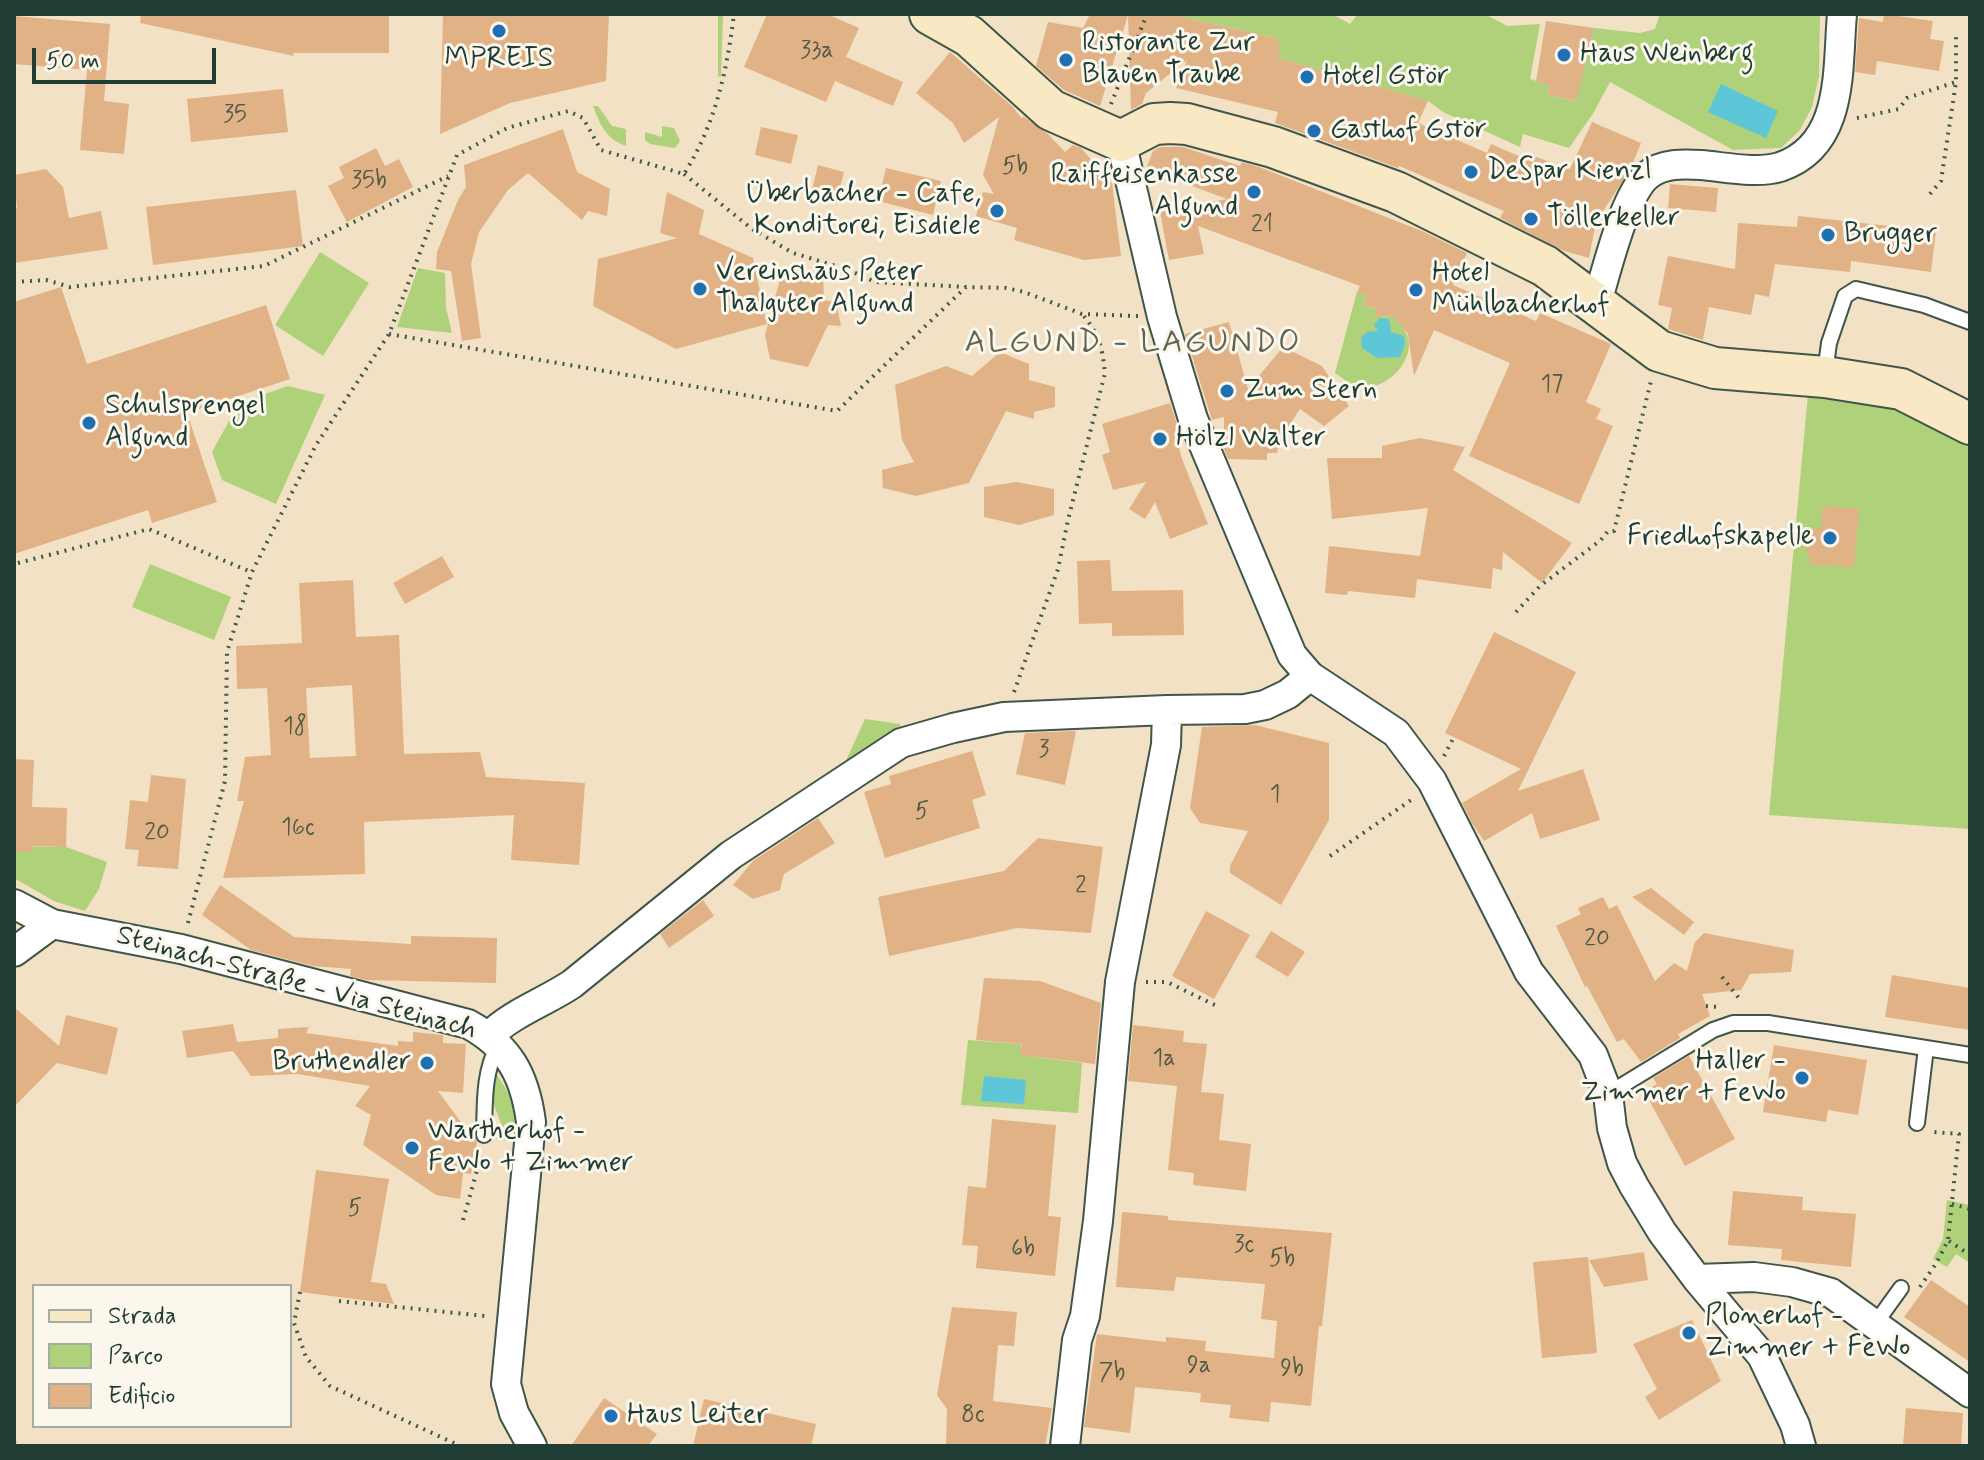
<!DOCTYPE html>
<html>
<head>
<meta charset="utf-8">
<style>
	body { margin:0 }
	#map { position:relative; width:1984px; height:1460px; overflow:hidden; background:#f2e1c4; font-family:Mynerve,sans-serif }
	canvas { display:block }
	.frame { position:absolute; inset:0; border:16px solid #1f3d34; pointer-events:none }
	.legend { position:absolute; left:32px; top:1284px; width:260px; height:144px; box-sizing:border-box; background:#fbf7ec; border:2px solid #a3ada2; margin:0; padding:10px 14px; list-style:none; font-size:24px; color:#1f3d34 }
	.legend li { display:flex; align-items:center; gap:16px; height:40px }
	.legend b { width:40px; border:2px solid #a3ada2 }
	.scale { position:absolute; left:32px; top:48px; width:184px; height:36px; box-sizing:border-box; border:4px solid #1f3d34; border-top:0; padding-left:10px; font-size:24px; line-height:28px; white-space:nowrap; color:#1f3d34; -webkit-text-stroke:6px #fbf7ec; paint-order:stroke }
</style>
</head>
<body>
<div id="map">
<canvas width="1984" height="1460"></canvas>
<div class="frame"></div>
<ul class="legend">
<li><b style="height:10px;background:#f8e8c3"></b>Strada</li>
<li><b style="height:22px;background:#afd17a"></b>Parco</li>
<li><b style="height:22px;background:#e1b286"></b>Edificio</li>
</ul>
<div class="scale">50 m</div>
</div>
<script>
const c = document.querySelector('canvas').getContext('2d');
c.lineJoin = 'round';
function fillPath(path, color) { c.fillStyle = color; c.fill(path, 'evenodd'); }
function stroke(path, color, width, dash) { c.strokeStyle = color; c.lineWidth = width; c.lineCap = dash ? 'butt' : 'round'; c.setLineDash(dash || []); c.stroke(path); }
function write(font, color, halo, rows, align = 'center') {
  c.font = font + ' Mynerve,sans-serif'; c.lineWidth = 6; c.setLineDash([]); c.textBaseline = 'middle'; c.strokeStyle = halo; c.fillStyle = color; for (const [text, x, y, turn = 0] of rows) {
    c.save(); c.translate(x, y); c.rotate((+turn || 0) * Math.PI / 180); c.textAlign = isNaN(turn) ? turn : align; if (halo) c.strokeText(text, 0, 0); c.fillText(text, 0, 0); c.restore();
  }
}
fillPath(new Path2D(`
	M718,14H723L721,76L718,77Z
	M1171,14H1332L1350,24L1358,14H1485L1507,26L1540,24L1530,79L1549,85L1548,95L1575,101L1594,28L1640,33L1655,29L1660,14H1820L1819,76L1812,107L1800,130L1781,148L1733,150L1610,82L1594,112L1569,148L1523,134L1520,147L1443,112L1428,101L1279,58V39Z
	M593,106H598L612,126L626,129V146C605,138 601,126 593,106Z
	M662,126L674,128L680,141L675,148L650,144L645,140V132L662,137Z
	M320,252L369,283L323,356L275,325Z
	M418,268L445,273L446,308L452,333L397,327Z
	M1357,292L1366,296L1364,306L1376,308V316L1394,317C1401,325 1409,333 1409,344C1409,368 1381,393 1357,386C1349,384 1341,377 1335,373Z
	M288,386L325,395L276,504L222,480L212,452L239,403Z
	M1808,394L1903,409L1970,443V829L1769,815Z
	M150,564L231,597L214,640L132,607Z
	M865,719L900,724L902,736L838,778Z
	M14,846L66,847L107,862L99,889L85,911L54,901L14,878Z
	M968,1040L1021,1044V1055L1082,1063L1078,1113L961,1105Z
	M492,1069C511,1092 520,1115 518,1144L493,1138L494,1134L506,1136L492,1100Z
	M1947,1200L1970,1205V1263L1956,1254L1947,1267L1933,1259L1943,1239Z`), '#afd17a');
fillPath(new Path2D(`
	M1721,84L1778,111L1766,138L1708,112Z
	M1380,318L1389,319L1391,332L1404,336L1405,344L1400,357L1377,358L1362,348L1361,338L1367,332L1378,331L1374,325Z
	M984,1076L1026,1080L1024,1104L981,1101Z`), '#5dc7d7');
fillPath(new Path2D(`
	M141,14H389V53H293L294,56L140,23Z
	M443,14H609L606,81L510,103L440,134Z
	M767,14H827L859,28L846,57L903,82L893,106L835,81L826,102L744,67Z
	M1090,14H1171L1279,39V58L1428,101L1418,123L1487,153L1491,144L1533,162L1536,157L1570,169L1592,122L1641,143L1630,170L1596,222L1589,258L1564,251L1500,218L1504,211L1399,166L1398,168L1275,123L1278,112L1176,88L1187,60L1146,93L1142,104L1131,110L1128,15L1100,106L1064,90L1036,66L1048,22L1083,28Z
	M1884,14L1933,21L1930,39L1944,41L1939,71L1877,61L1875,75L1855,72L1859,18L1883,22Z
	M14,16L110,24L104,101L129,104L124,154L80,150L87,70L14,64Z
	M1546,21L1594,28L1576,101L1548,95L1549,85L1536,81Z
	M950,52L1012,106L1022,119L1023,116L1048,134L1065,152L1073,145L1081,148L1112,183L1121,256L1084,260L1014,240L1017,228L976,216L983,192L994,194L983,175L999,117L964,143L953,123L916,93Z
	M283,89L288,132L191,142L187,99Z
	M761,127L798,135L791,164L755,155Z
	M563,129L577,172L610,189L607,216L588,211L582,220L528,173L508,190L479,232L471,264L481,338L462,341L451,271L436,269L437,252L458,200L466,187L464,165Z
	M1160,147H1183L1240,166L1242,162L1259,167L1422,231L1467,253L1453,285L1536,321L1540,313L1611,344L1586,402L1601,409L1596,419L1613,426L1579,504L1469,456L1510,363L1434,330L1414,376L1408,334L1394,317L1375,316L1376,308L1364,306L1366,296L1357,292L1360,286L1198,226L1204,254L1169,260L1160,212L1227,199L1146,169L1153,151Z
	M376,148L385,166L399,159L413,187L347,222L328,186L344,178L339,167Z
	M818,165L844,172L836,204L810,198Z
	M886,168L941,181L933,215L878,201Z
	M46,169L63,187L69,218L101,211L108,249L14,263V208H17L14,175Z
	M1670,184L1718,188L1716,212L1668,208Z
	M296,190L303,246L153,265L146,207Z
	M667,192L704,210L699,234L753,258L767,324L676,349L593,306L598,259L677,238L660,233Z
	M1798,216L1936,231L1931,272L1851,261L1850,272L1775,264L1769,297L1755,294L1751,315L1709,307L1703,340L1668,329L1672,308L1658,305L1668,256L1735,269L1738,223L1797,227Z
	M783,268L823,273L824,300L836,302L841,326L828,325L808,367L770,359L765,335Z
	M61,287L87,364L266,305L290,379L187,413L217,502L152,523L148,510L14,554V302Z
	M1229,322L1248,389L1283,347L1322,366L1349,406L1324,426L1300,409L1280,439L1277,453H1267V460L1228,459L1224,449V417L1212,420L1185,334Z
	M1000,352L1029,364V380L1055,387V407L1034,412V419L1006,411L969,483L916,496L883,488L882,470L914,462L902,440L895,385L946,366L972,376Z
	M1170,403L1179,430L1175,431L1182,459L1208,524L1170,539L1155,502L1145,519L1129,509L1146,482L1113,490L1102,455L1110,452L1102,424Z
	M1420,438L1465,447L1453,470L1572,543L1542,583L1503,552L1502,570L1493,568L1491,589L1417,579L1415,598L1348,591L1347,595L1325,593L1329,546L1420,556L1428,508L1332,519L1327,458H1382V446Z
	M1016,482L1054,489V515L1019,525L984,517V487Z
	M1823,506L1859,509L1854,567L1810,564V557L1802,540L1813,528L1821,529Z
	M442,556L454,577L405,604L393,583Z
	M1110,560L1112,591L1183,590L1184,635L1112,636V623L1079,624L1077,561Z
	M353,580L356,637L399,635L404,754L480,752L486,777L585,783L579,865L511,860L514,815L364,822L365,874L223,878L244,801H237L245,757L271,755L267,688L237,689L236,646L302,643L299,583ZM352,685L356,756L310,758L306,688Z
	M1494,632L1576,672L1518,791L1583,769L1600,820L1540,839L1532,813L1484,841L1472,823L1462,803L1521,769L1445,733Z
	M1255,725L1329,743V820L1281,905L1230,873V866L1248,831L1200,823L1190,808L1202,727Z
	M1076,731L1065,785L1016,774L1025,733Z
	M972,751L986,795L972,800L980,828L885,858L864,792L891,784L889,776Z
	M14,759L34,760L32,807L67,808L66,847L31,846V852H14Z
	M151,775L186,779L178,869L137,866L139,850L125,849L130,800L148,802Z
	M818,818L835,843L784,874L780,890L753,899L733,885L753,861Z
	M1038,838L1103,847L1091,933L1017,928L889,956L878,897L1004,871Z
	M220,885L294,937L411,944V936L497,938L496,983L366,980L350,976L351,969L313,966L251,950L202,915Z
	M1651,888L1694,922L1684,935L1632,897Z
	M1603,897L1609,909L1617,905L1655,981L1674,963L1687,971L1695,942L1704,933L1794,950L1791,972L1750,974L1741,990L1702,994L1710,1016L1678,1034L1680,1038L1641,1062L1624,1039L1617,1042L1587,986L1585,987L1556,926L1581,914L1578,908Z
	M703,900L714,916L669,948L660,934Z
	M1206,911L1250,935L1214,999L1172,976Z
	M1271,931L1305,952L1288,977L1255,957Z
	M1892,975L1970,988V1030L1885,1017Z
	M984,978L1040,981L1101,1003L1095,1064L1020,1055L1022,1044L976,1040Z
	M14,1007L59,1046L66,1015L118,1028L107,1075L57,1063L14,1107Z
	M233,1024L237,1042L278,1038V1029L309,1027L306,1033L398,1046V1041L413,1042V1032L443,1035V1043L466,1044L463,1093L438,1091L469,1133H474L477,1142L471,1174L463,1173L460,1199L436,1195L363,1145L371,1115L355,1106L370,1086L298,1074L251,1076L233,1051L187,1058L182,1031Z
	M1133,1025L1184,1031L1183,1042L1207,1044L1201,1092L1224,1094L1219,1140L1251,1144L1246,1191L1193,1185L1194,1173L1168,1170L1177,1086L1128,1081Z
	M1774,1045L1867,1060L1858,1115L1828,1110L1826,1122L1763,1112Z
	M1689,1056L1735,1139L1685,1166L1644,1091L1657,1084L1653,1078Z
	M992,1119L1056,1125L1048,1216L1061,1217L1055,1276L976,1268L978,1246L962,1245L968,1186L986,1188Z
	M316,1170L389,1179L371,1282L386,1284L394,1304L300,1292Z
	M1733,1191L1803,1197L1802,1210L1856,1214L1851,1267L1781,1260L1782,1249L1728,1245Z
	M1122,1212L1168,1216V1220L1332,1233L1322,1326H1319L1311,1406L1271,1402L1269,1422L1229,1418L1231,1405L1200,1402L1201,1393L1135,1387L1130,1433L1084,1427L1097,1334L1166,1342V1337L1206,1341L1205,1351L1274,1358L1277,1321L1261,1319L1265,1284L1176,1277L1174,1291L1116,1287Z
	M1644,1252L1648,1280L1604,1287L1589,1260Z
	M1588,1257L1597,1353L1542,1358L1533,1262Z
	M1931,1280L1970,1307V1362L1904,1317Z
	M952,1307L1017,1312L1014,1346L998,1345L993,1401L1052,1408L1045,1446H946L947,1409L937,1395Z
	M1692,1320L1721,1381L1659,1420L1645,1397L1657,1389L1633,1344Z
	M604,1398L657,1434L648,1446H571Z
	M704,1399L816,1424L811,1446H693Z
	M1906,1408L1963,1413L1961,1446H1903Z`), '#e1b286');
const service = new Path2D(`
	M1825,373L1829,343L1845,296L1856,289L1924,305L1970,322
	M1608,1094L1713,1030L1733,1023H1768L1970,1055
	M1917,1123L1926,1048
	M484,1135C485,1103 483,1074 498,1045
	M1875,1324L1901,1288`);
const minor = new Path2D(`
	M1121,141L1162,317L1193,419L1292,655L1310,676L1396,733L1432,781L1529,972L1593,1055L1608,1094L1612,1128L1622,1163L1634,1186L1662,1232L1697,1279L1762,1356L1795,1425L1801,1446
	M1596,305C1606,274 1624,194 1648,175C1663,163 1683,164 1701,165C1725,167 1757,174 1780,167C1845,145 1837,69 1842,14
	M14,904L52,924L181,949L468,1024C509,1046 525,1076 531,1122L506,1384L514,1413L532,1446
	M14,952L52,924
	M489,1036C512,1013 545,1002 572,984L731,855L901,743L953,728L1004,717L1167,710L1245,709L1265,705L1288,694L1310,676
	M1697,1279L1754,1277L1792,1282L1831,1293L1970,1393
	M1065,1446L1077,1340L1085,1316L1098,1221L1120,982L1166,745L1167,710`);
const secondary = new Path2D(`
	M930,14L969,36L1051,110L1121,141L1154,124L1170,123L1187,124L1273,147L1396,192L1545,266L1659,351L1715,368L1825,377L1901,389L1970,424`);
stroke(service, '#3f564a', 18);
stroke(minor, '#3f564a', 32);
stroke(secondary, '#3f564a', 44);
stroke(new Path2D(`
	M1111,104L1147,14
	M1857,118L1899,109L1907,98L1956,82
	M684,174L752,229L793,253L849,270L875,282L966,287
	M1930,194L1941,181L1956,82V35
	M14,282L46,280L70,287L264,266L448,176
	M389,334L837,411L966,287L1006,288L1024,292L1082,314L1138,316
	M18,563L149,529L251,572
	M1516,612L1540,586L1601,540L1608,531H1614L1651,381
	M1014,692L1058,569L1068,520L1105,373C1102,346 1099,334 1082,314
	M1444,756L1454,737
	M1330,856L1414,798
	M188,923L225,781L227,652L252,572L316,445L389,334L457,155L507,128L568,111L583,118L601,150L684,174C715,125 727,71 734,14
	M1722,977L1742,1002
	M1146,982H1167L1219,1007
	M1706,1006L1718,1007
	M1952,1204L1970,1209
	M463,1220L482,1153
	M1949,1241L1970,1255
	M1920,1287L1937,1262L1948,1240L1959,1134L1933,1132
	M300,1292L294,1323L306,1357L330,1386L456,1444
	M339,1301L485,1316
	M14,1443L23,1446`), '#3f564a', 4, [2, 6]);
stroke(service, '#fff', 14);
stroke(minor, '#fff', 28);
stroke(secondary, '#f8e8c3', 40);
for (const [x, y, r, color] of [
	[499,31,8,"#1f6fb2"],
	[1564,55,8,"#1f6fb2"],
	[1066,60,8,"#1f6fb2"],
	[1307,77,8,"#1f6fb2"],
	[1314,131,8,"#1f6fb2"],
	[1471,172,8,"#1f6fb2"],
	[1254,192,8,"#1f6fb2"],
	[997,211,8,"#1f6fb2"],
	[1531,219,8,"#1f6fb2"],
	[1828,235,8,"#1f6fb2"],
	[700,289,8,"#1f6fb2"],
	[1416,290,8,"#1f6fb2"],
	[1227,391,8,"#1f6fb2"],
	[89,423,8,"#1f6fb2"],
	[1160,439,8,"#1f6fb2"],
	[1830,538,8,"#1f6fb2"],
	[427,1063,8,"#1f6fb2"],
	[1802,1078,8,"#1f6fb2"],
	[412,1148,8,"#1f6fb2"],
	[1689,1333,8,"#1f6fb2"],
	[611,1416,8,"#1f6fb2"]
]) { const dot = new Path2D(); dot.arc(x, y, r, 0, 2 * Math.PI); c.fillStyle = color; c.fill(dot); stroke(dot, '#fbf7ec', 3); }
write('24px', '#505a48', null, [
	["33a",817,52],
	["35",235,116],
	["5b",1015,168],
	["35b",369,182],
	["21",1262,226],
	["17",1552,386],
	["18",295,728],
	["3",1044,751],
	["1",1275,796],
	["5",922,813],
	["16c",298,829],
	["20",157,834],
	["2",1081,887],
	["20",1597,940],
	["1a",1164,1060],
	["5",355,1210],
	["3c",1244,1246],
	["6b",1023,1250],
	["5b",1282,1260],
	["9a",1199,1367],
	["9b",1292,1370],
	["7b",1112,1374],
	["8c",973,1416]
]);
write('28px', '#1f3d34', '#fbf7ec', [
	["Ristorante Zur",1082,44],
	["Blauen Traube",1082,76],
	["Haus Weinberg",1580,55],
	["MPREIS",499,60,"center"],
	["Hotel Gstör",1323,77],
	["Gasthof Gstör",1330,131],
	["DeSpar Kienzl",1487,172],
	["Raiffeisenkasse",1238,176,"right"],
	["Algund",1238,208,"right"],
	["Überbacher - Cafe,",981,195,"right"],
	["Konditorei, Eisdiele",981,227,"right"],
	["Töllerkeller",1547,219],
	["Brugger",1844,235],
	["Vereinshaus Peter",716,273],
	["Thalguter Algund",716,305],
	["Hotel",1432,274],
	["Mühlbacherhof",1432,306],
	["Zum Stern",1243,391],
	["Schulsprengel",105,407],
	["Algund",105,439],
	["Hölzl Walter",1176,439],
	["Friedhofskapelle",1814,538,"right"],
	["Haller -",1786,1062,"right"],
	["Zimmer + FeWo",1786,1094,"right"],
	["Bruthendler",411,1063,"right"],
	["Wartherhof -",428,1132],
	["FeWo + Zimmer",428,1164],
	["Plonerhof -",1705,1317],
	["Zimmer + FeWo",1705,1349],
	["Haus Leiter",627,1416]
], 'left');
write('28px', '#1f3d34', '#fbf7ec', [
	["Steinach-Straße - Via Steinach",296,984,15]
]);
c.letterSpacing = '2px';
write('32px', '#636651', '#fbf7ec', [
	["ALGUND - LAGUNDO",1133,344]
]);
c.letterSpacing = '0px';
</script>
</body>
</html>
